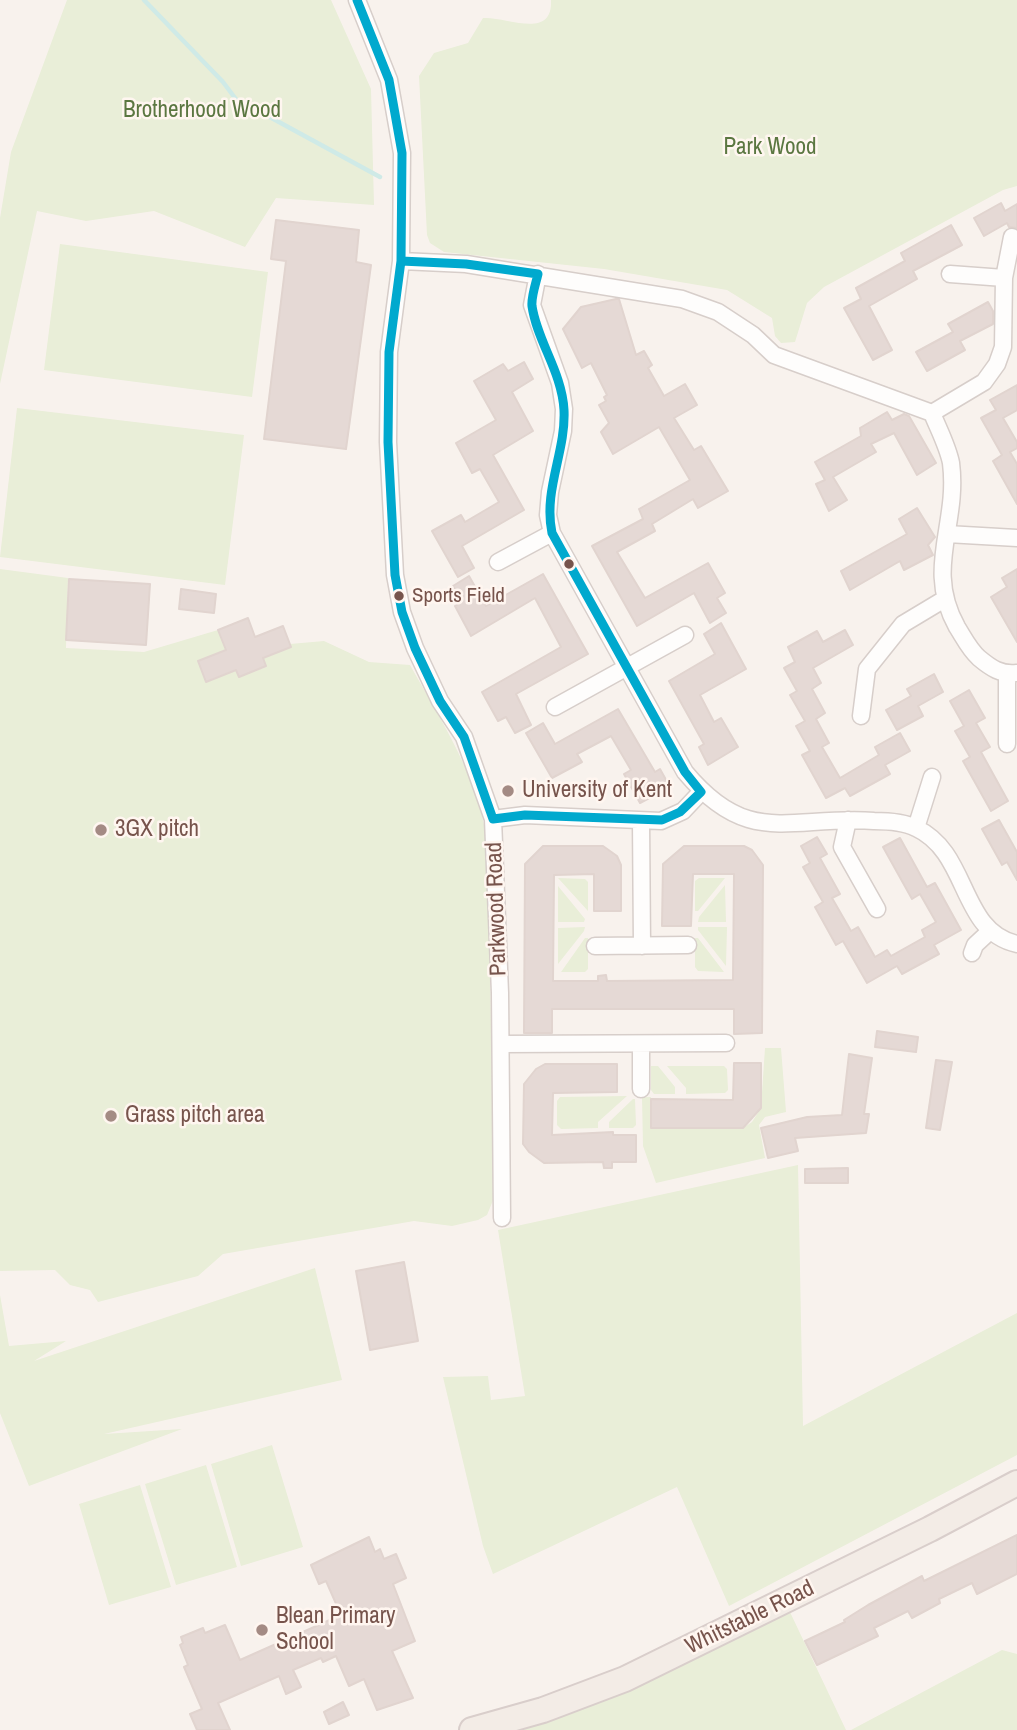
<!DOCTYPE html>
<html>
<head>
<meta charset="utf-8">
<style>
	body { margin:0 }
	canvas { display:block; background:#f8f2ed }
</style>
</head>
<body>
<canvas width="1017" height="1730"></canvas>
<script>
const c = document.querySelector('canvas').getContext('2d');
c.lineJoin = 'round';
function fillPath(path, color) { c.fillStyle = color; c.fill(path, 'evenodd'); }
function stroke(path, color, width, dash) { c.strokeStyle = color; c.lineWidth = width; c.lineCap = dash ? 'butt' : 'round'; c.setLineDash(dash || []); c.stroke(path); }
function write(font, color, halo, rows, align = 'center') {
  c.font = font + ' "Archivo Narrow",sans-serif'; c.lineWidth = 5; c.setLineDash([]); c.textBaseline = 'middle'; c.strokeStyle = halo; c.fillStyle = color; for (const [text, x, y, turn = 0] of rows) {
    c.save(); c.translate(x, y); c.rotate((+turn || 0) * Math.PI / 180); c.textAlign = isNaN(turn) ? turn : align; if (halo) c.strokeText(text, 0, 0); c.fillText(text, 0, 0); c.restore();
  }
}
fillPath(new Path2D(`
	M67,0H331L371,89L374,205L276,198L245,247L154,211L86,221L37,211L0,384V218L11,152Z
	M551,0H1017V186L1003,190L824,287L807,303L795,342L781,343L775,336L772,318L727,290L604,269L444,252L430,243L427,235L419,76L434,53L468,43L483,18C506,16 553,41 551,0Z
	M60,244L268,272L252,397L44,370Z
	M17,408L244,435L225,585L0,557Z
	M0,569L68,578L66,648L144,652L218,630L226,650L198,661L206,682L236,670L239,677L266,667L263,658L291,647L290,644L324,641L369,662L410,665C443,724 480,779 488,848L494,1198L487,1215L478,1220L452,1226L414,1221L223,1254L198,1276L98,1302L90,1290L70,1285L55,1270L0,1271Z
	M558,878L585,879L588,882V911Z
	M699,878H725L698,911H695V881Z
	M725,885L726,922H698L699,917Z
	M558,886L585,919L584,922H558Z
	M585,927L584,931L558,964V928Z
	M698,927H727L726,966L698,930Z
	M585,938H588V969L585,972H561Z
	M695,938H698L724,972L698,971L695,967Z
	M765,1048H781L786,1112L765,1117L759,1125L765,1158L656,1183L643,1146L642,1097H651L652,1128H743L752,1122L761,1108Z
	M651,1066H658L675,1087V1094H654L651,1090Z
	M667,1066H724L727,1069L728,1090L725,1093L686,1094V1088Z
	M627,1096L598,1122V1128L561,1129L557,1125V1101L560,1097Z
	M633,1099H635L636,1125L633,1128H609V1122Z
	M798,1165L803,1426L1017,1313V1455L729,1606L677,1487L493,1574L483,1546L443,1377L488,1376L491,1400L525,1396L498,1230Z
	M315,1268L342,1380L104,1434L182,1429L29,1486L0,1413V1295L9,1346L66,1341L34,1361Z
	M272,1445L303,1547L241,1566L211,1464Z
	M206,1465L237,1567L176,1585L145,1484Z
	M140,1485L171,1587L109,1605L79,1504Z
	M789,1610L846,1730H517Z
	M1002,1650L1017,1654V1730H851Z`), '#e9eed8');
stroke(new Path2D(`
	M144,0L223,82L238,102L244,103L380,177`), '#cfeae7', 4.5);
const building = new Path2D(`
	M1001,203L1005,211L1017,204V228L1009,227L1007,223L984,236L974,218Z
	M276,220L359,230L356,262L371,265L346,449L264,439L286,261L271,259Z
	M951,225L962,245L913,271L917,279L869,306L892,350L873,360L844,308L861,299L856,288L905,261L901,253Z
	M616,299H619L636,355L644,351L652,365L648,368L664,396L685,384L697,405L674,418L694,450L701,446L728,491L698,508L693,499L652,524L655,531L617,552L645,598L708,563L725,593L717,598L726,613L710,623L694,593L637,626L592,546L643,519L639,509L690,480L659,427L613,454L601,432L609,423L599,405L606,401L604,397L607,395L591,363L582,368L563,329L581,307Z
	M988,302L993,311V324L960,341L965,350L927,371L916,352L953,332L948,324Z
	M524,362L533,379L512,392L533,431L493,455L524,510L462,546L474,568L458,577L432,531L461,515L465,522L499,502L480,469L472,473L456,443L496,420L474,381L503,364L508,371Z
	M1017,385V410L1003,418L1017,442V448L1010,452L1017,464V504L993,461L1002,455L981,418L996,410L990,400Z
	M887,412L892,420L904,414L909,416L936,463L917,475L894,433L871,444L876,452L833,477L847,500L829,511L816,484L825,480L815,462L861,436L860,428Z
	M917,508L935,537L928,545L933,555L904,570L900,561L850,590L841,571L907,534L899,519Z
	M1017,569V642L991,597L1007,587L1002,578Z
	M543,574L588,654L516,694L531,725L515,733L506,717L498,721L482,692L561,647L535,598L471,636L455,606L462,602L453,586L469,576L486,606Z
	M69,579L150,584L146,645L66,640Z
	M181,589L216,594L214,613L179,609Z
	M248,618L255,637L283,626L291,647L263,658L266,666L239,677L236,670L206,682L198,661L226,650L218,630Z
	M721,623L746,669L700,695L714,722L721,718L738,747L708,765L699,747L704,744L669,681L715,654L704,634Z
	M845,630L853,645L813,668L821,683L812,689L825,713L816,719L829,743L822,747L840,778L879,755L875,747L900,733L910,751L885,765L890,774L850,796L845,788L826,798L802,755L810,751L796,726L805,721L790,695L797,691L784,668L795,662L788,647L817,631L823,642Z
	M934,674L943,692L918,706L923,716L897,730L886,710L911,696L907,689Z
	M969,690L985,718L976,723L990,747L981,752L1008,801L991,811L963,761L970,757L955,731L964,726L950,701Z
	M618,709L655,772L660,769L670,787L640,803L624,774L631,770L611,736L577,754L582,762L552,778L526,733L543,723L555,744Z
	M999,820L1017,852V880L1007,862L1002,865L982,829Z
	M817,837L827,854L820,858L840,894L832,898L851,931L858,927L875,957L887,950L891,956L925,937L922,930L936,922L920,894L912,899L883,847L900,838L927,887L935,883L961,930L934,945L939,954L902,974L897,966L867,983L843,941L836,945L815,907L823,902L803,867L810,863L801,846Z
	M543,846H603L617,856L621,865V911H594V874L554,875L553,981H598V976L606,975L607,981L733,980L734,874H693L691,926H662L663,864L684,846H744L752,850L763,865L762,1033L734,1034V1009H552V1033H524L525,864Z
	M877,1031L918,1037L916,1052L875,1047Z
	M849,1054L872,1058L864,1114H869L866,1133L795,1138L798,1151L768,1158L761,1128L807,1117L842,1115Z
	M936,1060L952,1062L940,1130L926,1128Z
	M734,1063H761V1108L743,1128H651V1099L733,1100Z
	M545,1064H617V1092L553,1093L552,1135L613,1132V1135H636V1162H612V1168H604L603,1162L544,1163L529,1152L523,1144L524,1084L536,1069Z
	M848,1168V1183H805V1169Z
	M404,1262L418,1341L370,1350L356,1271Z
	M1017,1535V1574L977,1594L972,1583L939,1599L940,1603L912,1618L908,1611L874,1628L878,1636L817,1665L805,1641L845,1622L844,1620L868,1605L922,1576L924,1581Z
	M369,1537L375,1552L380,1549L384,1559L396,1554L406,1578L393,1584L415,1641L392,1651L413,1698L377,1710L364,1679L349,1686L336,1656L323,1662L321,1658L293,1670L301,1687L286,1694L279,1676L218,1703L230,1730H197L190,1714L202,1709L184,1667L188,1665L180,1645L183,1643L181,1637L203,1628L205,1633L225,1625L240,1660L341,1615L326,1581L319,1584L311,1565Z
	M343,1702L349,1715L329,1724L324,1712Z`);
fillPath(building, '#e5d9d5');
stroke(building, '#e1d4cf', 2);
const minor = new Path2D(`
	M357,0L389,80L402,153L401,261L389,352L388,442L395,575L402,612L415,648L440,701L464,737L493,819L500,993L502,1218
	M401,261L466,264L682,299L718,312L753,335L774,355L932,413C938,428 948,447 951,463C959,525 924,568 957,627C964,638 969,649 979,658C991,668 1001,675 1017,673
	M538,274L532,305L560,383L564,409L563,431L550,492L548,515L552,533L685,772C749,849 790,815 874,821C888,821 904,822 916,828C970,853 959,931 1017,944
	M950,274L1004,278
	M932,413L984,382L997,364L1003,347L1004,278L1012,237
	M947,534L1017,538
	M498,562L552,533
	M555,707L685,635
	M861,716L867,669L903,624L943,600
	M1007,744V674
	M493,819L525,815L661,821L683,811L701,792
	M848,820L842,847L877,909
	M641,821L642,946
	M916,828L932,777
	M595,946L688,945
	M972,953L975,945L989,932
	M501,1044L726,1043
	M641,1089V1044`);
const primary = new Path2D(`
	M472,1730L543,1710L625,1679L930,1529L1017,1483`);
stroke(minor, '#d7ceca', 19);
stroke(primary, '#d9cecb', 28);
stroke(minor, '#fefdfc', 16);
stroke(primary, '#f3ece6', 24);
stroke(new Path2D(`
	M357,0L389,80L402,153L401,261
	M401,261L466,264L538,274C536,283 531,297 532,306C537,341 562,372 564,410C566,452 543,490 552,533L685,772L701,792L680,812L662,820L525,815L493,819L464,737L440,701L415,648L402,612L395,575L388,442L389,352Z`), '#00a9ce', 9);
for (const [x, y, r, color] of [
	[569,564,6,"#77544c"],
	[399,596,6,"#77544c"],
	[508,791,7,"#a48b84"],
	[101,830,7,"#a48b84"],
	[111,1116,7,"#a48b84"],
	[262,1630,7,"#a48b84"]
]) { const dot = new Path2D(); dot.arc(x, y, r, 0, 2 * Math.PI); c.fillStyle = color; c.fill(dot); stroke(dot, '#fff6f0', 2.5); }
write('21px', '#77544c', '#fff6f0', [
	["Sports Field",412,596]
], 'left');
write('23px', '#5b7741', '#fff6f0', [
	["Brotherhood Wood",202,111],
	["Park Wood",770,148]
]);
write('23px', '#77544c', '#fff6f0', [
	["University of Kent",522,791],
	["3GX pitch",115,830],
	["Grass pitch area",125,1116],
	["Blean Primary",276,1617],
	["School",276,1643]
], 'left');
write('23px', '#77544c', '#fff6f0', [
	["Parkwood Road",497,909,-92],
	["Whitstable Road",750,1618,-26]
]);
</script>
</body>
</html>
